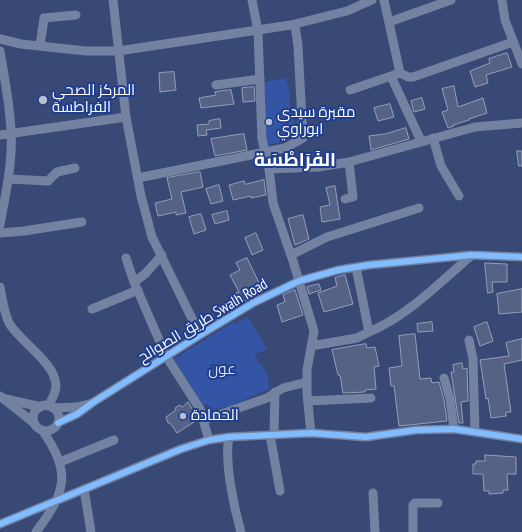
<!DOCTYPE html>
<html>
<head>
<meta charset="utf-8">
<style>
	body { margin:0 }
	canvas { display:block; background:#384976 }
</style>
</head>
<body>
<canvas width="522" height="532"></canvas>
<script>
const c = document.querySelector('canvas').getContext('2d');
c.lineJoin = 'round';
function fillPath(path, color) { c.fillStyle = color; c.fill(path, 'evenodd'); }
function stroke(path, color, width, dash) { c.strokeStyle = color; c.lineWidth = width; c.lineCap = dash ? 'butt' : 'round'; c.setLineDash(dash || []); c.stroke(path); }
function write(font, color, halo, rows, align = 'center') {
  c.font = font + ' "PT Sans Narrow",Cairo,sans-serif'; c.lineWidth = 4; c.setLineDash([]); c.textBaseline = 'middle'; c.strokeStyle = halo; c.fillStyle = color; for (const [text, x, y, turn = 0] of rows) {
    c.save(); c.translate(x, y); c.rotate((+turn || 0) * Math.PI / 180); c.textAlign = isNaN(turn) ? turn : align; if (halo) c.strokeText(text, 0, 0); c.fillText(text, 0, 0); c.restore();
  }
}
fillPath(new Path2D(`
	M285,78C292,90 288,103 292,116C293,122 297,125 299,134L289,136V139L266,146L262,82Z
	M248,317L267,349L254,355L268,375L269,389L230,406L210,410L207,403L203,405L200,401L174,359L233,322L236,324Z`), '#3454a5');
const building = new Path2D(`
	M507,53L512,67L486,75L488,83L475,87L470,71L490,63L489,59Z
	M174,72L176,90L160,92L159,73Z
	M454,86L458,107L483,98L487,113L469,119V120L453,125L454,126L448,128L442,112L448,110L442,89Z
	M254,87L255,101L243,102L242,88Z
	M231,90L234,104L201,108L199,98L216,95L215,92Z
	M422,98L425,109L414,112L411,101Z
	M390,104L394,117L378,121L374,108Z
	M220,119L221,128L206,130L207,135L198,136L197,125L209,124V121Z
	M406,128L409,139L371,150L369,136L385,134Z
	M244,134L247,150L215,156L211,139Z
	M517,151H522V166H519Z
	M200,172L203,187L181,192L186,213L176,215V212L158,216L155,203L172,199L167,178Z
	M264,180L266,195L251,198V196L233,200L229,185L244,181L245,184Z
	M219,185L223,201L211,204L206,189Z
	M335,186L340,219L322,222L320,207L330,205L326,188Z
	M227,211L229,220L215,224L212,215Z
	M201,214L206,230L194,234L189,217Z
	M303,215L309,239L295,245L288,219Z
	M256,233L263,250L252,255L245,238Z
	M247,258L263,291L241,303L236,293L239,292L230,275L240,270L236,263Z
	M485,263L507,264V282H492L493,292L488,293Z
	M345,275L353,304L324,312L318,293L337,286L335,278Z
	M319,284L321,290L309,294L307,287Z
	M522,289V312L499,314L497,294Z
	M295,290L303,315L282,322L277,305L285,302L283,295Z
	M432,322L433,331L418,332L417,324Z
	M487,322L493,341L480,346L474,327Z
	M415,334L420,379L431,378L432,383L439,382L444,400L447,421L399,426L394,386H391L389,368L402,366L399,336Z
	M522,339V360L504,364L511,412H506V416L491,418L488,398L486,399L480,360L509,356L506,343Z
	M366,344L367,348L375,347L379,366L374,367L376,389L365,390V392L343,393L340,375H338L332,350Z
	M462,363L463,369L467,368L468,401L461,402L463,423H459L451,372H454L453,365Z
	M188,402L194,412L197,420L177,433L170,423H168L166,417L176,410L175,408L180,405L182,407Z
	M485,455L516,457V474H507L508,490H503V493L489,494V491H484L483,474H473V464H476V461H485Z`);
fillPath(building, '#556285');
stroke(building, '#949eb7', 1);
stroke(new Path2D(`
	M113,0L126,117L141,196L152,237L200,335
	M252,0L258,31L262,139L269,169L273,203L293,261L314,331L307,370V394L311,433
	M384,0L400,73
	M502,0L505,20L522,64
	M389,22L451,0
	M0,39L21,44L86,51H118L291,25L347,11L372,0
	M40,46L44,18L76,15
	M0,51C5,81 13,122 11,152C10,177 4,201 0,225
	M391,76L421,141
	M216,85L260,79
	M350,90L400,73L408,77H413L513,42
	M0,135L126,117
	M433,138L441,166L459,196
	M269,169L319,167L349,162L475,127L522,123
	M138,178L285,148L303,138L298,46L295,25
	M9,179L48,181L57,172L75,168
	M345,199L353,197L349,162
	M0,233L24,231L82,222
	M291,255L327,237L419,208
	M126,258L134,282L166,356L200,409L209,440
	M134,282L145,274L162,255
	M0,287C2,299 4,312 9,323C20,342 56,363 56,386C56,393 52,399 48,406
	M92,309L138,290
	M369,332C408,316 440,282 472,255
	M469,340L473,359L475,432
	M311,346L357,338L369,332L356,267
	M444,378L450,399L454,429
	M0,396L34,423
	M6,399L41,407
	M308,401L371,398
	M33 418a13 13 0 1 1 26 0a13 13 0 1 1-26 0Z
	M53,408L77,407L89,404
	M204,420L267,398L283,388L307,382
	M58,423L77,414L92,403L200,335L253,303L299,281L338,270L369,265L472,255L522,257
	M270,435L280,491
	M274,435L275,392
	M229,437C224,461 234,508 241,532
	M60,462L114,440
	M84,489L91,532
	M373,493L375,532
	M0,524L181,449L209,440L229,437L311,433L366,437L416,430L454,429L522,439
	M36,532C66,492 72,473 42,430
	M413,532V505L415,503H438`), '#7482a1', 9);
stroke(new Path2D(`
	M58,423L77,414L92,403L200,335L253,303L299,281L338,270L369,265L472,255L522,257
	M0,524L181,449L209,440L229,437L311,433L366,437L416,430L454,429L522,439`), '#80bcff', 6);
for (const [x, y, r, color] of [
	[43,100,5,"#b9bfcf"],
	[269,122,4,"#b9bfcf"],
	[183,416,4,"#b9bfcf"]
]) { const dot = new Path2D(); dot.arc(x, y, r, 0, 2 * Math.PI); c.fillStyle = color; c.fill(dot); stroke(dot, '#1f3e8f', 1.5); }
write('15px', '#fff', '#1f3e8f', [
	["المركز الصحي",52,91],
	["الفراطسة",52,108],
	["مقبرة سيدى",277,113],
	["ابوراوي",277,130],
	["الحمادة",191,416]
], 'left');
write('15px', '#fff', '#1f3e8f', [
	["طريق الصوالح Swalh Road",203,321,-31]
]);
write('15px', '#d4dff9', '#1f3e8f', [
	["عون",222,370]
]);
write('bold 19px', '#fff', '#1f3e8f', [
	["الفَرَاطْسَة",295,161]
]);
</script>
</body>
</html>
